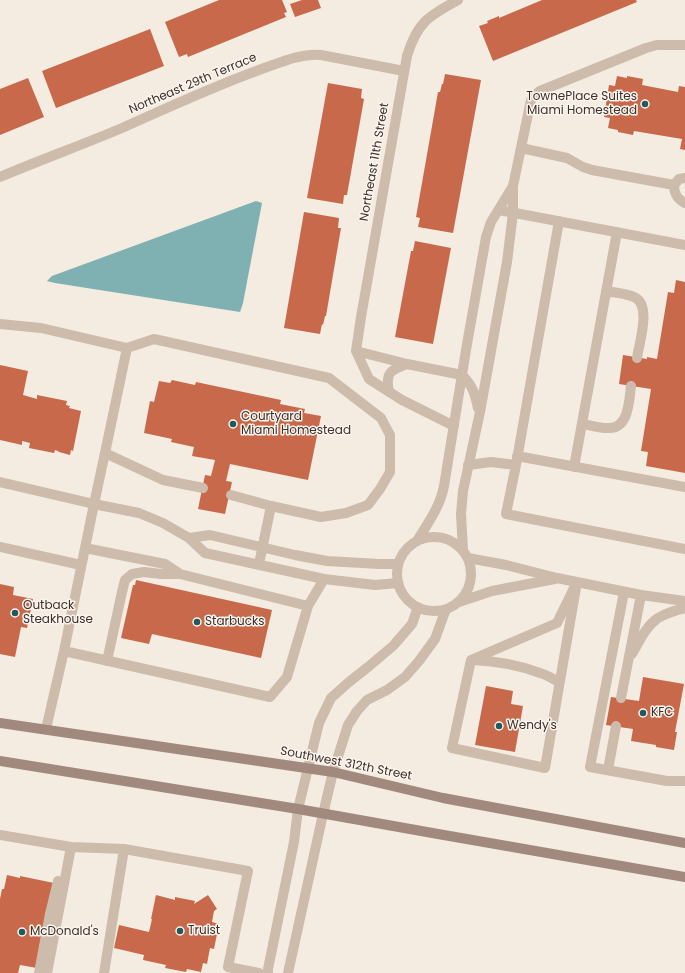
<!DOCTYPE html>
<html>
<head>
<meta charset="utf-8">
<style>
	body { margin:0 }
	canvas { display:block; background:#f4ebe1 }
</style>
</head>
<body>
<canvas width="685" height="973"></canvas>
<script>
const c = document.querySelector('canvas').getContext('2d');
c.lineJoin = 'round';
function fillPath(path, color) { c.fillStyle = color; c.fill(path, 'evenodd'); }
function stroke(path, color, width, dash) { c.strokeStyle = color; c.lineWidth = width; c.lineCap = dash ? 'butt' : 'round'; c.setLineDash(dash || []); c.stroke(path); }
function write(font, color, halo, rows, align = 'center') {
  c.font = font + ' Poppins,sans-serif'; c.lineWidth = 3; c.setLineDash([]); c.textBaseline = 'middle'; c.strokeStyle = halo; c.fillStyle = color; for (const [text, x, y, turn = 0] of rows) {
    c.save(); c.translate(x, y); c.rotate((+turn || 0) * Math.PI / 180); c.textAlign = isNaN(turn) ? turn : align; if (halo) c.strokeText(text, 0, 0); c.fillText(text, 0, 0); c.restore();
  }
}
fillPath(new Path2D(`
	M256,201L262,203L243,303L240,312L55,283L47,281L52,276Z`), '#7fb0b2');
fillPath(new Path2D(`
	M219,0H282L287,12L284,13L286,17L188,57L187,54L179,57L165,22Z
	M302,0H318L321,8L295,17L290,4Z
	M542,0H636L637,2L493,61L479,26L488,23L487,21L499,16V18Z
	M150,29L164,66L56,108L42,71Z
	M445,74L481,80L453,233L418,227L420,218L416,217L438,92H440L442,84H443Z
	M617,76L627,78V76L643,79L642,85L678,92L679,86L685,87V150L680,149L682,139L634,131L633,135L618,132V130L608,128L610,118L604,117L609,85L615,86Z
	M28,78L44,117L0,135V89Z
	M328,83L362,89L361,98L364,99L347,195H344L343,204L307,198Z
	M304,212L339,218L338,228H341L326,316H325L323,325L322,324L320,334L284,328Z
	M415,241L451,248L433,344L395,337L411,251H413Z
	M676,280L685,282V473L646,466L648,452L641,451L651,389L619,384L623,355L647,359V357L657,359L668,292L674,293Z
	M0,365L28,371L23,395L37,399V395L67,401L66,405L70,406L69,408L81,411L73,451L71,450L70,455L59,452L58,451L55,450L54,453L29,448L30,443L22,441V445L0,440Z
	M172,380L195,385L196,382L281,400L280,404L305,409L304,413L321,416L308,480L230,464L226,481L232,482L225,514L198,509L205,475L211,476L215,460L192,456L194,447L171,442L172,439L144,433L150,401L154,402L159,381L170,383Z
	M136,580L272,610L261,658L152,634L149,644L121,638L133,585H135Z
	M0,584L14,587L13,595L33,599L27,628L21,627L15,657L0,654Z
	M643,677L684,684L675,732H677L674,750L656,747V745L631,741L633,729L606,725L611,697L639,701Z
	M486,686L513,691L511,704L523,706L515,752L475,745Z
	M7,875L20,878V876L54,883L37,968L20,965L18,973H0V899L2,889H4Z
	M156,895L175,900V897L195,901L194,904L208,895L217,909L214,911L212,922L219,924L214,949L210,948L207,964L203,963L201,972L187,969L186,972L165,968L166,965L143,960L144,955L114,948L119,925L149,932L152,919H151Z`), '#c8694b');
stroke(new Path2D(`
	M521,148L567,158L583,167L592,170L674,185
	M685,178L679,179L674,185C674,194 677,199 685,203
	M513,186L531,100L535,95L540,91L646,48L657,45H685
	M499,210L685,245
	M559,221L516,465L506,514L685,549
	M606,291C615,293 628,293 636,298C651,307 639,344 637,358
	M0,324L41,328L127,348L105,453L94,504L64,651L46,729
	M127,348L154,339L329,378L381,418L390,435V472L380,489L368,505L346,513L321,517L271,506L231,495
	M582,424C590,425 599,428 607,428C629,430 629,401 631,386
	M105,453L163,480L203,488
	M517,456L685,487
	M468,465L491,462L516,465
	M574,467L617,232
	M0,482L94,504L139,513L163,523L189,538L205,553L324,579L375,585L398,583
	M189,538L210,535L295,555L327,561L379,564H398
	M0,547L81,565
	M85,548L165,564L180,574L308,606
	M468,558L506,565L557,578L641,595L685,601
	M259,564L271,506
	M577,582L545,768L452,748L471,660L557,623Z
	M624,592L590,767L667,781H685
	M459,602L492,591L555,579
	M64,651L270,697L287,677L308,606L324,579
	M632,654C639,642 646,626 658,618C667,613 676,610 685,608
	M473,660C496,661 519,665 540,673C547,675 553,679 559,682
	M107,661L122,592L125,580L132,574L144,572L161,574H180
	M621,698L641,595
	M608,770L616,726
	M0,835L71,847L124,849L248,871L228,967L259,973
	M39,973L50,914L58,881
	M47,973L71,847
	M104,973L124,849
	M268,973V969L294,842L298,809
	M288,973L323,814`), '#cdbbac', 10);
stroke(new Path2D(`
	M0,177C40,160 82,145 122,128C167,108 212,87 259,70C279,63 300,53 321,55L404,71
	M356,351L361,317L407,56C417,23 428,16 458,0
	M356,351L407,364L462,375C473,386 475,394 478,408
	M356,351L369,379L402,400L454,426
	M389,392C385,373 390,370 407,364
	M397 574a37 37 0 1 1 74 0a37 37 0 1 1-74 0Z
	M417,541C428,523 440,507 444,486L466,350L486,237L491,222L513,186
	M463,550L461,514L463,491L480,412L507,262L513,213V186
	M298,809L319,723L331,698L349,682L368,667L393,646L412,624L418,607
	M323,814L333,772L348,725L357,711L367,700L387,690L405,677L419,661L435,639L446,609`), '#cdbbac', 10);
stroke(new Path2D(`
	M0,723L333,772L443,798L685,843
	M0,761L298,809L438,834L685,877`), '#a18a7d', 10);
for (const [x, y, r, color] of [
	[645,104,4,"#1f5a5e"],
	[233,424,4,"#1f5a5e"],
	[15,613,4,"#1f5a5e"],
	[197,622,4,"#1f5a5e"],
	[643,713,4,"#1f5a5e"],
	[499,726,4,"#1f5a5e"],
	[180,931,4,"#1f5a5e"],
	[22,932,4,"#1f5a5e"]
]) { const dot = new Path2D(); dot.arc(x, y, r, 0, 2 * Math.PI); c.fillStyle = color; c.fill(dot); stroke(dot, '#fbf5ee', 1.5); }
write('12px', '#3b302b', '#fbf5ee', [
	["Northeast 29th Terrace",193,84,-23],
	["Northeast 11th Street",375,162,-80],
	["Southwest 312th Street",346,764,11]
]);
write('12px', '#3b302b', '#fbf5ee', [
	["TownePlace Suites",637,97,"right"],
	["Miami Homestead",637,111,"right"],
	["Courtyard",241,417],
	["Miami Homestead",241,431],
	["Outback",23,606],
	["Steakhouse",23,620],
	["Starbucks",205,622],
	["KFC",651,713],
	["Wendy's",507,726],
	["Truist",188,931],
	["McDonald's",30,932]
], 'left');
</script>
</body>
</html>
